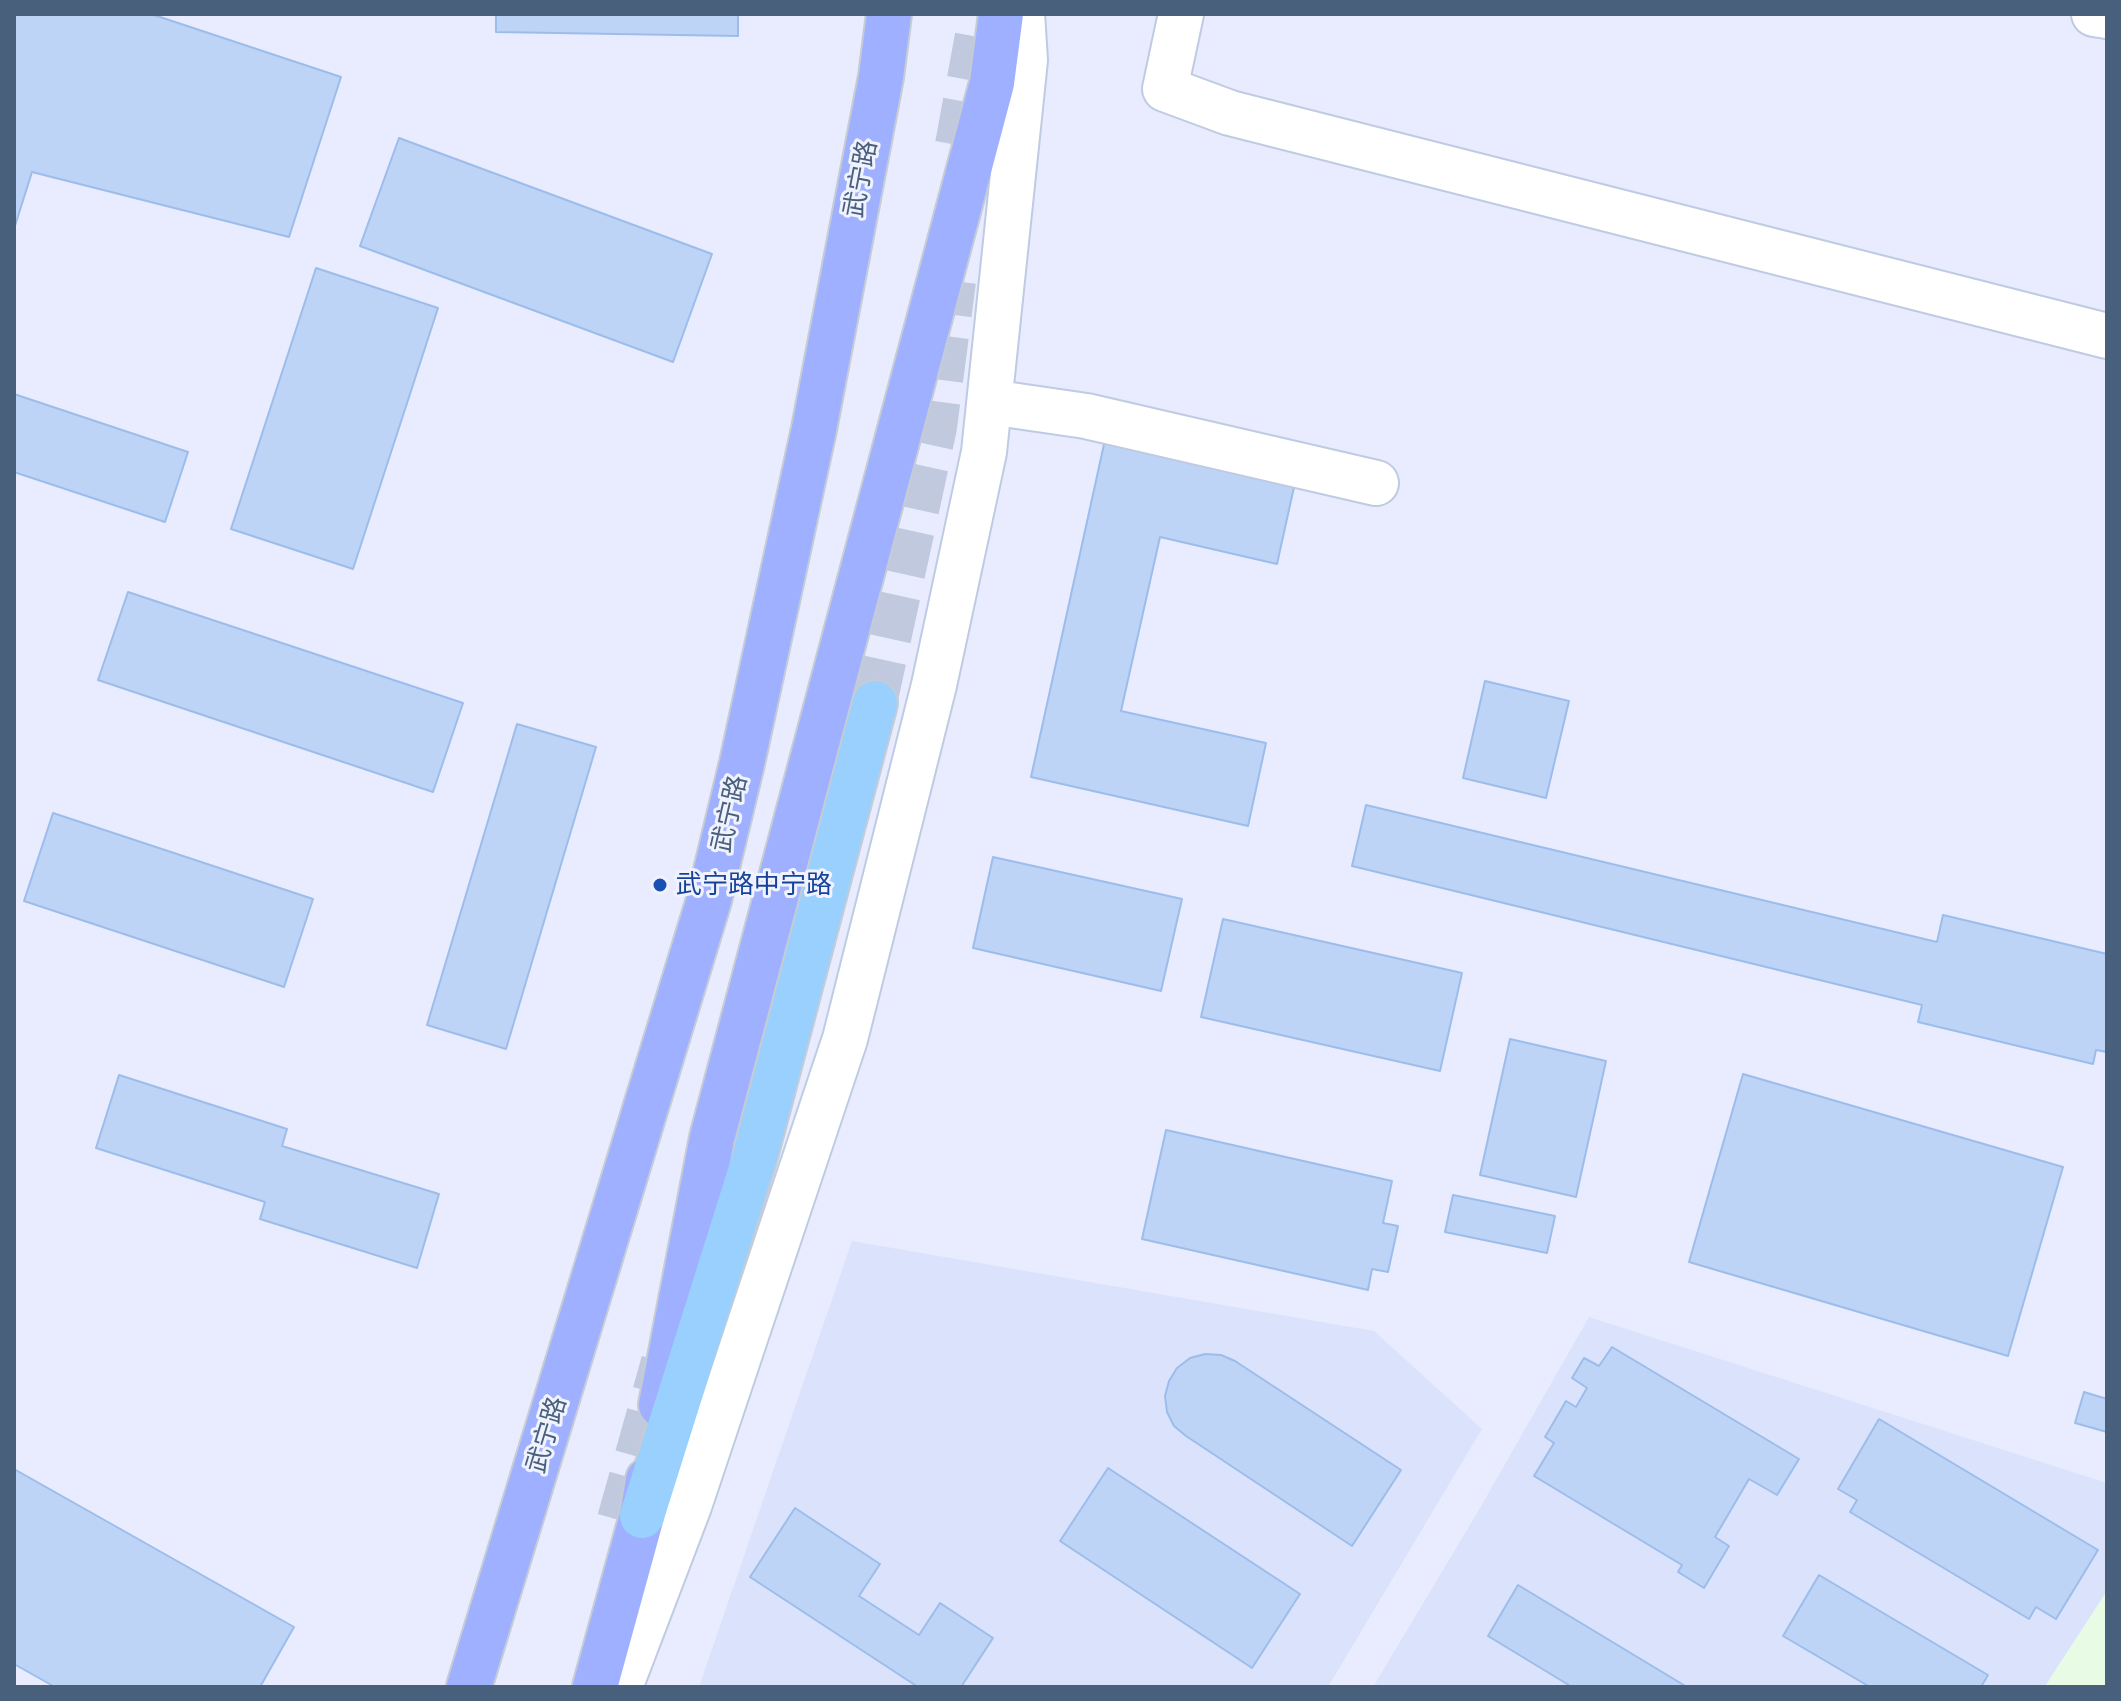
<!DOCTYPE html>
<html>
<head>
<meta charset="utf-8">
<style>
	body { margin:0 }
	#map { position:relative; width:2121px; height:1701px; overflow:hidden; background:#e8ecfe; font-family:Raleway,sans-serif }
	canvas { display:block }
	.frame { position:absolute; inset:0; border:16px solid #49607c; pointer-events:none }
</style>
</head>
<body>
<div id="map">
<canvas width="2121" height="1701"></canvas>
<div class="frame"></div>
</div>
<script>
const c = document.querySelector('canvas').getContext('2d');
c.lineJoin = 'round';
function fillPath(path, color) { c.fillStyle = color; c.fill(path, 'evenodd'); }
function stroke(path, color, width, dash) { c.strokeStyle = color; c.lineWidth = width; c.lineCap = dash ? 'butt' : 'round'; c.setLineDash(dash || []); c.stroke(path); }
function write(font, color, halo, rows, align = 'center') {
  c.font = font + ' Raleway,"Noto Sans SC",sans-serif'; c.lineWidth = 6; c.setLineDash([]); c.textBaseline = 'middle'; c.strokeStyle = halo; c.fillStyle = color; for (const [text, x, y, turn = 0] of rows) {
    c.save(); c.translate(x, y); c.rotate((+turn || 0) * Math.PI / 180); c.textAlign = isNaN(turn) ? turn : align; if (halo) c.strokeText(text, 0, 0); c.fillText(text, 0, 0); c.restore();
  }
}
fillPath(new Path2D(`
	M852,1241L1374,1331L1482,1429L1328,1687H699Z
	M1589,1317L2107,1483V1591L2045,1687H1373L1480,1508Z`), '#dbe3fc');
fillPath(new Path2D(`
	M2107,1591V1687H2045L2051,1677Z`), '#e8fbe4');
const building = new Path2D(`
	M14,14H151L341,77L289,237L32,172L14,229Z
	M496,14H738V36L496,32Z
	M399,138L712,254L673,362L360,246Z
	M316,268L438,308L353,569L231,529Z
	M14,394L188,452L165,522L14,472Z
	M1108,426L1298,469L1277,564L1160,537L1121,711L1266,743L1248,826L1031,777Z
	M128,592L463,703L433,792L98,680Z
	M1485,681L1569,701L1546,798L1463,778Z
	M517,724L596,747L506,1049L427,1025Z
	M1366,805L1937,942L1943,915L2107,954V1052L2096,1050L2093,1064L1918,1022L1922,1005L1352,866Z
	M53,813L313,899L284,987L24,901Z
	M993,857L1182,899L1161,991L973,948Z
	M1223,919L1462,973L1440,1071L1201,1017Z
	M1510,1039L1606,1061L1576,1197L1480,1175Z
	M1743,1074L2063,1167L2008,1356L1689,1262Z
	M119,1075L287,1129L282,1146L439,1194L417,1268L260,1219L265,1202L96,1148Z
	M1166,1130L1392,1181L1383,1223L1398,1226L1388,1272L1372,1269L1368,1290L1142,1239Z
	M1453,1195L1555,1216L1547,1253L1445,1232Z
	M1612,1347L1799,1459L1777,1495L1749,1479L1715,1537L1729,1546L1704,1588L1678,1572L1682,1565L1534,1476L1554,1443L1545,1437L1566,1401L1576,1407L1587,1388L1572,1378L1584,1358L1599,1366Z
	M1205,1354L1221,1355L1235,1361L1401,1470L1352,1546L1186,1436L1174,1426L1167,1412L1165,1396L1169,1381L1177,1368L1190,1358Z
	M2084,1392L2107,1399V1432L2075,1423Z
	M1879,1419L2098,1550L2056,1619L2036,1607L2029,1619L1850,1512L1857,1500L1838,1489Z
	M1108,1468L1300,1594L1252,1668L1060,1541Z
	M14,1469L294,1627L260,1687H55L14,1664Z
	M795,1508L880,1564L859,1596L919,1635L940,1603L993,1638L961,1687H918L750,1577Z
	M1819,1575L1988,1675L1981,1687H1870L1783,1636Z
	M1518,1585L1687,1687H1572L1488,1636Z`);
fillPath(building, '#bdd4f6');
stroke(building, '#9cbdeb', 2);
stroke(new Path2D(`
	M957,145L981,14
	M875,703L935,427L954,281
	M619,1520L663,1362`), '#c0c9de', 44, [44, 22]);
const minor = new Path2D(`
	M1181,14L1165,89L1230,113L2107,336
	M2094,14L2107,16
	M990,402L1086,416L1376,483
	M620,1687L689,1506L845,1039L934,685L984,452L1025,60L1022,14`);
const major = new Path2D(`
	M661,1405L712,1138L992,83L1001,14
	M469,1687L709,900L742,763L814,429L881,77L889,14
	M595,1687L642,1516L648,1480`);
const highway = new Path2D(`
	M642,1516L755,1156L875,703`);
stroke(minor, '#bfcbe2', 48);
stroke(major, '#c5ccd5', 48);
stroke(highway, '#c5ccd5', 48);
stroke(minor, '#fff', 44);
stroke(major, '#9eb0ff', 44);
stroke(highway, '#9ad0fd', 44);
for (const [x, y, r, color] of [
	[660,885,8,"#1a4fb4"]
]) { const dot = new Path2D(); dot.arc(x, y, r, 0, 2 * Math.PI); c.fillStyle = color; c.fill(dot); stroke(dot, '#f0f3ff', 3); }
write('26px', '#49607c', '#f0f3ff', [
	["武宁路",861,179,-79],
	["武宁路",730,814,-77],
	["武宁路",547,1435,-73]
]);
write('26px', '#164399', '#f0f3ff', [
	["武宁路中宁路",676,885]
], 'left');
</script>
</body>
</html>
